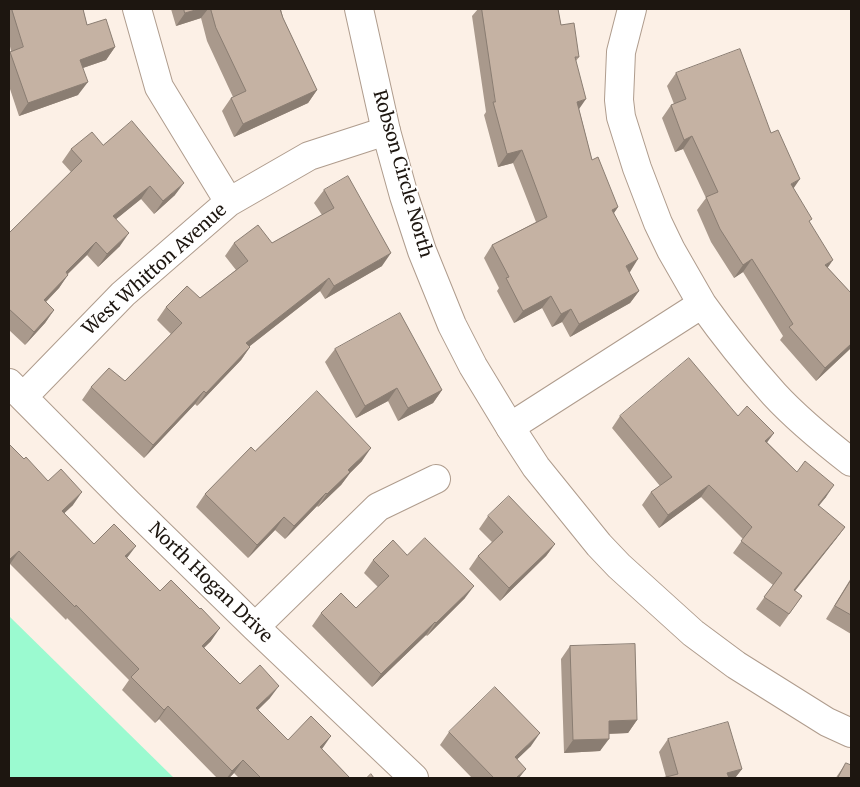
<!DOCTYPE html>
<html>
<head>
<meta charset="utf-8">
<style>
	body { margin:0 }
	#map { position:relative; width:860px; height:787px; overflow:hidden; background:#fcf0e6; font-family:Merriweather,serif }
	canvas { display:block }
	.frame { position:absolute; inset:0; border:10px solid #1d1610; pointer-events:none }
</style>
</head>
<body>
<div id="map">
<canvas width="860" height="787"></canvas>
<div class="frame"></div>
</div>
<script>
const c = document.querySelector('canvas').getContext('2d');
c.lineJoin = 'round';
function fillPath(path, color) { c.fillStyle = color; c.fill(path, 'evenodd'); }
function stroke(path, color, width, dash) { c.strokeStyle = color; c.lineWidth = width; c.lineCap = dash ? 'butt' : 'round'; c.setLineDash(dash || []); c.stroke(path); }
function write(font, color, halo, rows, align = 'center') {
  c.font = font + ' Merriweather,serif'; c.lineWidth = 4; c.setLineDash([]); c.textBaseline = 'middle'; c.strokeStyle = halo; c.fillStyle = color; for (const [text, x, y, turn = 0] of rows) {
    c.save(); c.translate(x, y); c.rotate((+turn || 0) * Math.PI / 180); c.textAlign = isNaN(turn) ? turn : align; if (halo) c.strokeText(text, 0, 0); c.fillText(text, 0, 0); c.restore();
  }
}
fillPath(new Path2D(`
	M9,616L174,778H9Z`), '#9bfad0');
const minor = new Path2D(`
	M137,9L159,87L229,202
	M702,304C724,335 748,365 774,394C797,419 824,441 851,462
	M9,383L128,503L255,627L414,778
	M23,397L123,294L229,202L309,156L386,131
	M510,427L702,304L671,250L658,223L637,168L621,117L619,100L621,52L632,9
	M255,627L378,507L436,479`);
const tertiary = new Path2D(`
	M359,9L386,131L404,196L422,251L452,325L473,366L510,427L536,467L599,545L619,566L693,633L736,665L827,722L851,733`);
stroke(minor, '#af9c8d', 30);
stroke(tertiary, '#af9c8d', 30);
stroke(minor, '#fff', 28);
stroke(tertiary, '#fff', 28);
fillPath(new Path2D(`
	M9,9H83L87,25L115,47L106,60L83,68L78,95L19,116L9,86V54L11,51L9,42Z
	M171,9H281L283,18L317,90L308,103L234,137L222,111L231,98L233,97L207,41L201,18L176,26Z
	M478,9H558L561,25L579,57L576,61L579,109L592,160L618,207L614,213L629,272L639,291L630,303L570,337L562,322L552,327L542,308L514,323L497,291L499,288L484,258L492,245L536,222L513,163L498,167L484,115L486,112L472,16Z
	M676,73L771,133L794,189L810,223L828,268L851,293V348L816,381L780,340L783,336L743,272L734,278L711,242L697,210L706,198L683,149L675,152L662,118L671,105L674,104L667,86Z
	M103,145L175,195L154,214L141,199L116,219L120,246L98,267L87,255L68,274L59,288L46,302L54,310L45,323L25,345L9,330V233L71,172L62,162L71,149Z
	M324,190L382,266L325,299L320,291L250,346V347L241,360L197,406L195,404L144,458L82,400L91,387L125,381L171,334L157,320L166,307L200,298L236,270L225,256L234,243H272L322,215L314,203Z
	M335,349L442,390L433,403L398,421L388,401L356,418L325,362Z
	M620,416H738L774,433L767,442L797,472L826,497L818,506L845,527L836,539L795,591L802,596L780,627L756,609L773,585L733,553L743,539L701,497L659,528L642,505L651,492L660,486L612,428Z
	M9,444L24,459L48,481L73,505L64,513L94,544L127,558L211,641L204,648L240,684L270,698L258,710L288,740L322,749L350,778H239L234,773L229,778H217L159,719L155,723L122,690L129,680L67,618L66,620L10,564L9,565Z
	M255,451L362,461L350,473L341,485L318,507L317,506L285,539L275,530L248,558L196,507L205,494Z
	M488,516L555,544L546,556L500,601L469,569L478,556L492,542L479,529Z
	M407,555L465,598L427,636L426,635L372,687L312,626L321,613L356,608L378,587L364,573L373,560Z
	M851,578V634L826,619Z
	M570,646L637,720L628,733L609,734L600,751L564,753L561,659Z
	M449,732L531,746L517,759L519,778H472L440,745Z
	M668,739L742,769L735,778H662L666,777L659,752Z
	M846,763L851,778H836L837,776Z`), '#a9998c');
fillPath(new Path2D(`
	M199,9H208L201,18L176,26L185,13Z
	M115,47L106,60L71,72L80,60Z
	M88,82L78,95L19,116L28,103Z
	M317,90L308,103L234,137L243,124Z
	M586,99L577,112V102Z
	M692,136L683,149L675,152L684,140Z
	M522,150L513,163L498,167L507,154Z
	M800,179L791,192V184Z
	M184,183L175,195L154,214L163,201Z
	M150,186L141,199L104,229L113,216Z
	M618,207L609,220L612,210Z
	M129,233L120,246L98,267L107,254Z
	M96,242L87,255L56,285L66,272Z
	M391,253L382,266L325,299L334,286Z
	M638,259L630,272L617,279L626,266Z
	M752,259L743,272L734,278L743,265Z
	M833,260L824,273L825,265Z
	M68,275L59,288L35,313L44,300Z
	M329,278L320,291L237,356L246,343Z
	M639,291L630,303L570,337L579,324Z
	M551,296L542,308L514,323L523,311Z
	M571,309L562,322L552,327L561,314Z
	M54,310L45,323L25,345L34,332Z
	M851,344V348L816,381L825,368Z
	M250,347L241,360L197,406L206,393Z
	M397,388L388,401L356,418L365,406Z
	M442,390L433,403L398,421L408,408Z
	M204,391L195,404L144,458L153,445Z
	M774,433L765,445V441Z
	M371,448L362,461L350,473L341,485L318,507L327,494L348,470Z
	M709,485L701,497L659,528L668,515Z
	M834,485L826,497L809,518L818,505Z
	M82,492L73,505L53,524L62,511Z
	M326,493L317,506L285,539L294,526Z
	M284,517L275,530L248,558L257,545Z
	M845,527L836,539L785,603L794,590Z
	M555,544L546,556L500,601L509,588Z
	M136,546L127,558L125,556Z
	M19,551L10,564L9,565V562L10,559Z
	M474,586L465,598L427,636L436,623Z
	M435,622L426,635L372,687L381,674Z
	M220,628L211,641L193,658L202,646Z
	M279,686L270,698L247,720L256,708Z
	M168,706L159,719L155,723L164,710Z
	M637,720L628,733L600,734L609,721Z
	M540,733L531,746L506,770L515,757Z
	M331,736L322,749L320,747Z
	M609,739L600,751L564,753L573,740Z
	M243,760L234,773L229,778H227L232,771Z
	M526,769L519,778H516Z
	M742,769L735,778H724L727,773Z`), '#8a7d72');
const building = new Path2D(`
	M12,9H83L87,25L106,19L115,47L80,60L88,82L28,103L10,52L23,47Z
	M184,9H199L185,13Z
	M211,9H280L283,18L317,90L243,124L231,98L246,91L216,28Z
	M482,9H558L561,25L574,23L579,57H575L586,99L577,102L592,160L598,157L618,207L612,210L638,259L626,266L639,291L579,324L571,309L561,314L551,296L523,311L506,278L509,277L492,245L547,217L522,150L507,154L493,102H495Z
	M740,49L771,133L778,130L800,179L791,184L812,219L809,221L833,260L825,265L851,293V344L825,368L789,327L793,324L752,259L743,265L720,229L706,197L718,192L692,136L684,140L671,105L686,99L676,73Z
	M132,121L184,183L163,201L150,186L113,216L129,233L107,254L96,242L66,272L68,275L44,300L54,310L34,332L9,309V233L82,161L71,149L92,132L103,145Z
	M348,176L391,253L334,286L329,278L246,343L250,347L206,393L204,391L153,445L91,387L109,368L125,381L182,323L166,307L187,286L200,298L248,261L234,243L258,225L272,243L334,208L324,190Z
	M400,313L442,390L408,408L397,388L365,406L335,349Z
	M689,358L738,416L747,406L774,433L765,441L797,472L805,461L834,485L818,505L845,527L794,590L802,596L789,614L764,597L782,573L741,541L752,527L709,485L668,515L651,492L672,477L620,416Z
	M317,391L371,448L348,470L350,472L327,494L326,493L294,526L284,517L257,545L205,494L251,447L255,451Z
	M9,444L24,459L26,457L48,481L61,469L82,492L62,511L94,544L114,524L136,546L125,556L160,591L171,580L200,609L201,608L220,628L202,646L240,684L260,665L279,686L256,708L288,740L311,716L331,736L320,747L350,778H261L243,760L232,771L168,706L164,710L131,677L139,669L76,605L75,607L19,551L10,559L9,557Z
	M509,496L555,544L509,588L478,556L503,532L488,516Z
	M425,538L474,586L436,623L435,622L381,674L321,613L341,593L356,608L389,576L373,560L393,540L407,555Z
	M851,580V615L835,606Z
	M635,644L637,720L609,721V739L573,740L570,646Z
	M495,687L540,733L515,757L526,769L516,778H494L449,732Z
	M728,722L742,769L727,773L729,778H662L678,774L668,739Z
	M846,763L851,765V778H838Z
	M371,774L374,778H367Z`);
fillPath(building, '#c5b2a3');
stroke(building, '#8a7d72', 1);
write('18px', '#1d1610', '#fff', [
	["Robson Circle North",402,174,74],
	["West Whitton Avenue",155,270,-42],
	["North Hogan Drive",210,583,44]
]);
</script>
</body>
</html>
